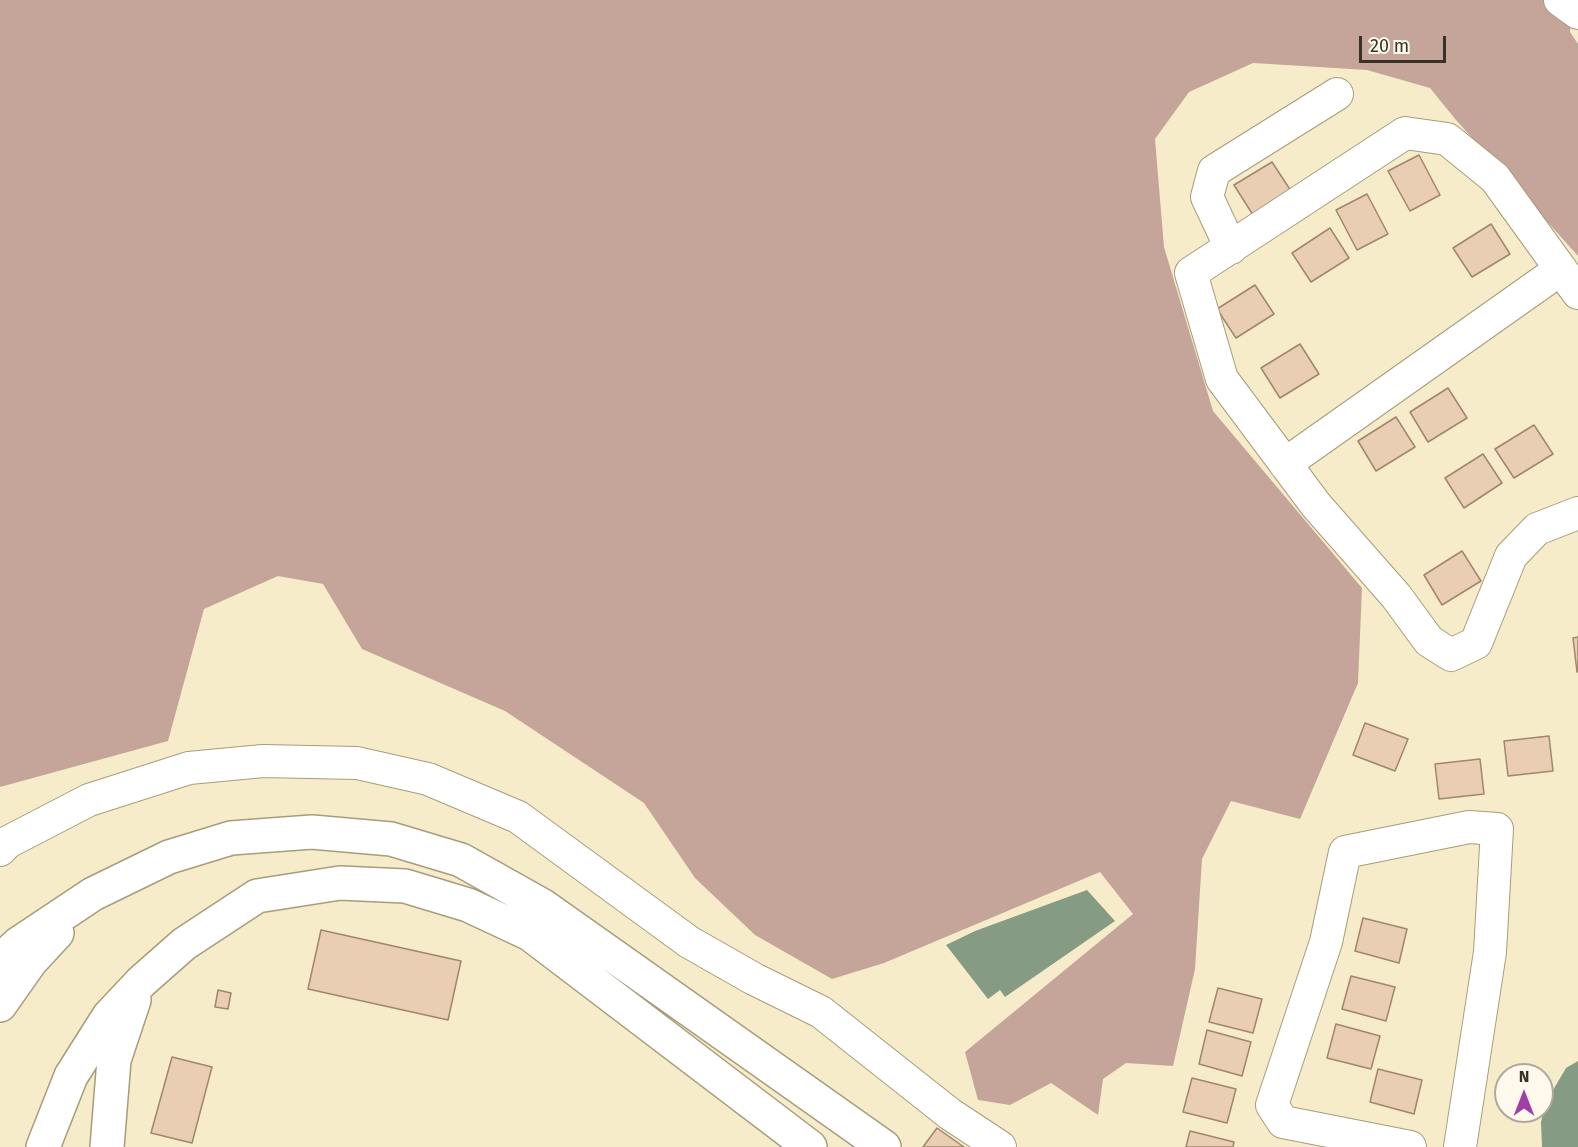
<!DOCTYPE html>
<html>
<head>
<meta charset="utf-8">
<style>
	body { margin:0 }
	#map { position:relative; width:1578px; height:1147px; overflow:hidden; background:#f7ecc9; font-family:"Fira Sans",sans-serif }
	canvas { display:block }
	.north { position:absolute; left:1494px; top:1063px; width:60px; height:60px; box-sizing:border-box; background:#fef9ec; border:2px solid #aea99c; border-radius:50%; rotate:0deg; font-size:16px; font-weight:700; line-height:24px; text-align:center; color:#363225 }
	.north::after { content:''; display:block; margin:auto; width:21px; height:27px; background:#9f3fa7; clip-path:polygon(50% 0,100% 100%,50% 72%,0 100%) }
	.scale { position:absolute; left:1359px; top:36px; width:87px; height:27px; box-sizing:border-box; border:3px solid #363225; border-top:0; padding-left:8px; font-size:18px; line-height:21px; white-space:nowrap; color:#363225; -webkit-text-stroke:4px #fef9ec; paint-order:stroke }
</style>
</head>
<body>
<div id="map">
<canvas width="1578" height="1147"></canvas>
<div class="north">N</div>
<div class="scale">20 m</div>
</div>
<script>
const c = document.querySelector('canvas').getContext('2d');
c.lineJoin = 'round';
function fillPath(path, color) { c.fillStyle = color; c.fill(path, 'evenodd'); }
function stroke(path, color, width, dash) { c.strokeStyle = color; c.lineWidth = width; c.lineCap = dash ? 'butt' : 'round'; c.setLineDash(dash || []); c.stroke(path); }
fillPath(new Path2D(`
	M0,0H1573L1570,32L1578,44V256L1456,120L1430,88L1367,70L1253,63L1189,92L1155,139L1164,247L1213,411L1362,588L1358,683L1300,819L1231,801L1202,859L1195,969L1173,1066L1126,1063L1103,1079L1098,1115L1051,1083L1010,1105L978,1100L965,1052L1133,914L1100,872L884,963L832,979L755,935L695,878L644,803L505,711L362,649L323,584L278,576L204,609L168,741L0,787Z`), '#c5a599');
fillPath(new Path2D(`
	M1087,890L1115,921L1005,997L1000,990L988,999L946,945L975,931Z
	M1578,1061V1147H1542L1541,1122L1546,1102L1566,1068Z`), '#869b84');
const building = new Path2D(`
	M1419,155L1440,195L1410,211L1388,171Z
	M1272,162L1291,191L1253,215L1234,185Z
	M1367,194L1388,234L1357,250L1336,210Z
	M1491,224L1510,254L1472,277L1453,248Z
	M1330,228L1349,258L1311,282L1292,253Z
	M1255,285L1274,314L1236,338L1217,309Z
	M1300,344L1319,374L1280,398L1261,368Z
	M1448,388L1467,418L1428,442L1410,412Z
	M1396,417L1415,447L1376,471L1358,441Z
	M1534,425L1553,454L1514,478L1495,449Z
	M1483,454L1502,483L1464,508L1445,478Z
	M1462,551L1481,581L1442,605L1424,575Z
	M1578,637V672H1577L1573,638Z
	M1365,723L1408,739L1395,771L1353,755Z
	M1549,736L1553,771L1508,776L1504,741Z
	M1480,759L1484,794L1439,799L1435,764Z
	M1363,918L1407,929L1399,963L1355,951Z
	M321,930L461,961L448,1020L308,989Z
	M1351,976L1395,987L1386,1021L1342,1009Z
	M1218,988L1262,999L1253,1033L1209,1022Z
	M218,990L231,993L228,1009L215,1007Z
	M1336,1024L1380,1036L1371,1069L1327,1058Z
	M1207,1030L1251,1042L1242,1076L1199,1064Z
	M172,1057L212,1067L192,1143L151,1133Z
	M1378,1069L1422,1080L1414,1114L1370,1102Z
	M1192,1078L1236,1089L1227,1123L1183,1112Z
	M937,1128L964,1147H923Z
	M1190,1131L1234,1142L1233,1147H1186Z`);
fillPath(building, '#e9ceb4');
stroke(building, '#9f866d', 1.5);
const minor = new Path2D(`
	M1560,0L1578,13
	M1231,248L1207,197L1214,171L1337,94
	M1578,293L1495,178L1447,139L1405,133L1191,273L1222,379L1316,505L1396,596L1429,641L1451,655L1476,643L1511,556L1537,529L1578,513
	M1285,464L1561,269
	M0,850L8,842L89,800L189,768L263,761L357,763L428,779L518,817L689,942L754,979L821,1012L950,1114L1000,1147
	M1410,1147L1283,1122L1272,1105L1326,942L1345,852L1469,827L1497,829L1490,952L1460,1147`);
const motorway = new Path2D(`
	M0,961L18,944L93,894L169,857L231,838L312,832L391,839L461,860L543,906L884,1147
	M0,1005L31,961L57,933
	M43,1147L71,1076L109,1016L141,982L184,944L257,896L340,883L405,886L468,905L530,934L810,1147
	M107,1147L114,1060L134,1000`);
stroke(minor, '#a79c7c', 34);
stroke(motorway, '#a79c7c', 36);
stroke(minor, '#fff', 32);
stroke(motorway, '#fff', 33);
</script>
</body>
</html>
